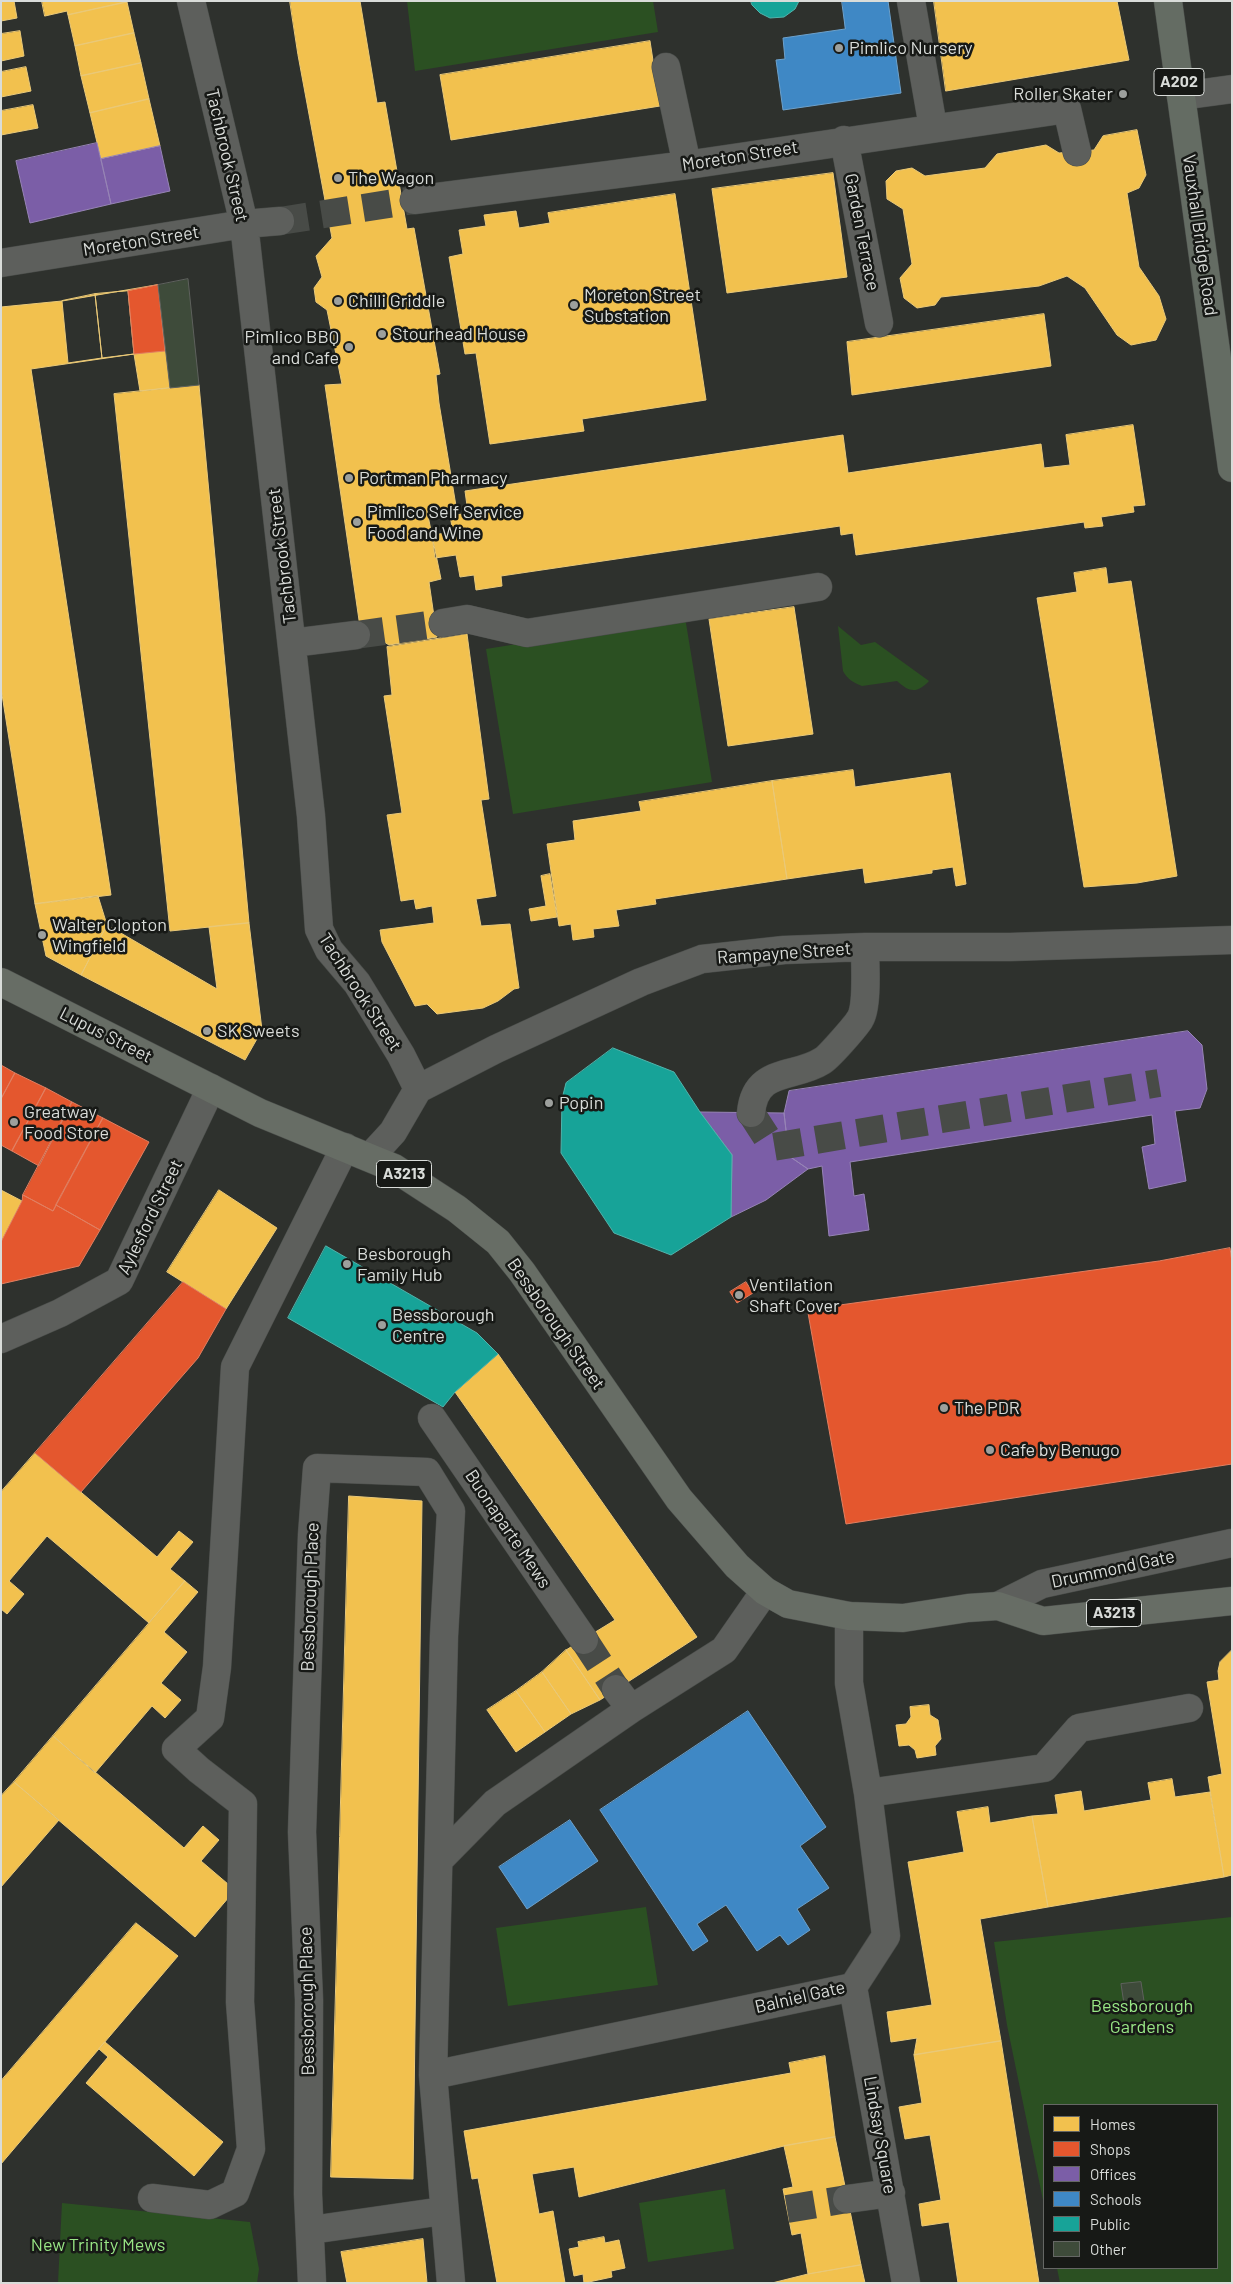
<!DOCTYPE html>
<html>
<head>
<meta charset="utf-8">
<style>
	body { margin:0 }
	#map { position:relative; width:1233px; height:2284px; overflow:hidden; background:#2e312d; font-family:Barlow,sans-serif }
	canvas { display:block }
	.frame { position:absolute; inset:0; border:2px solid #d9dcd9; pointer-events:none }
	.legend { position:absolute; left:1043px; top:2104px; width:175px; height:165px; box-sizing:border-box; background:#171916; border:1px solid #656764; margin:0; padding:6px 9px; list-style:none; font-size:15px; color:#d9dcd9 }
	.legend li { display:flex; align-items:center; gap:10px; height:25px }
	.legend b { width:25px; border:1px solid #656764 }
</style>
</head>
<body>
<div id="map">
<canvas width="1233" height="2284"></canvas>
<div class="frame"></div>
<ul class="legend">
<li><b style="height:14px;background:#f2c14e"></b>Homes</li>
<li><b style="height:14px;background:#e4572e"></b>Shops</li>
<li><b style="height:14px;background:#7b5ea7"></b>Offices</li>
<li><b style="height:14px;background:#3f88c5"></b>Schools</li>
<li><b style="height:14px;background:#17a398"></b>Public</li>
<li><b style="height:14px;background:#3e4b3a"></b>Other</li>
</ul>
</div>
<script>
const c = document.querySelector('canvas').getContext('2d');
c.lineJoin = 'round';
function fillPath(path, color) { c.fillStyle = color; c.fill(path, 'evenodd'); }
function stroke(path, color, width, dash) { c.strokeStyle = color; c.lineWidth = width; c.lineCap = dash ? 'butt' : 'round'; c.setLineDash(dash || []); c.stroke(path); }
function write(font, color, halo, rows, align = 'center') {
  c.font = font + ' Barlow,sans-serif'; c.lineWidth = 5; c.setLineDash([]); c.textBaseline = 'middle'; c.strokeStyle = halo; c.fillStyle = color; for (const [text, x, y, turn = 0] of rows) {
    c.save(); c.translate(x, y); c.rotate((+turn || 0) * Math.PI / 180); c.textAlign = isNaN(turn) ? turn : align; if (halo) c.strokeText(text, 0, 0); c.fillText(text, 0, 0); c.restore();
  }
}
fillPath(new Path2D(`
	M407,1H653L658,32L415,71Z
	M685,617L712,782L513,814L486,649Z
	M838,626L861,645L875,642L929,681C917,694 909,692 897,681L862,686C854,683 847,679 843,671Z
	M646,1907L658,1985L508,2006L496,1928Z
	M1232,1917V2283H1060L1057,2268H1217V2105H1044V2205L1007,2025L994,1942Z
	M725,2189L734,2249L648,2262L639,2203Z
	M62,2203L250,2222L259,2269L257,2283H58Z`), '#2b5022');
const homes = new Path2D(`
	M1,1H14L17,18L1,21Z
	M42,1H127V2L68,15L67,11L45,16Z
	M290,1H360L377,103L385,102L407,229L414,228L440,374L436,375L439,403L456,506L427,511L441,579L429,582L437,637L389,645L360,627L325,385L342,384L327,310L316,302L314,288L322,277L316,256L332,238L298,55Z
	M934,1H1117L1129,60L946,91Z
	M127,2L134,33L75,46L68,15Z
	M20,31L24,56L1,61V34Z
	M134,33L141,63L81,76L75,46Z
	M650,41L660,106L451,140L440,75Z
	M141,63L149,99L90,113L81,76Z
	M26,67L31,91L1,97V72Z
	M149,99L160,146L101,159L90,113Z
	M33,105L38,128L1,135V111Z
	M1137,130L1146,175L1139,188L1127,193L1139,267L1159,296L1166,319L1156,340L1131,345L1117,335L1085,288L1067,276L1039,286L941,297L935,305L917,308L904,298L900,278L912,264L903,209L887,199L886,181L896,171L912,168L925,176L985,168L997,154L1046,145L1059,153L1094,150L1103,136Z
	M833,173L847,277L727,293L712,189Z
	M675,194L706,400L582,419L584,431L490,444L476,353L465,354L449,257L463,254L459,230L486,226L484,215L516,211L519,228L550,223L548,213Z
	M158,285L170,388L140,391L134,354L31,369L111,895L35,904L1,688V307L62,301Z
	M128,291L134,354L102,358L95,294Z
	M95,294L102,358L68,363L62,301Z
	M1044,314L1051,366L852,395L847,342Z
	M199,385L249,923L170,931L114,394Z
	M1133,425L1145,505L1133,506L1134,512L1101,517L1103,526L1085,528L1084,522L856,555L853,533L841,535L840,526L501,576L502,586L476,590L474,575L460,577L456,555L435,558L432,535L453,532L450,516L468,513L465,491L843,435L848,473L1041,444L1044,468L1070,465L1066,435Z
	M1106,568L1108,584L1131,581L1177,876L1137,883L1084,887L1037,598L1077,592L1074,573Z
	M794,607L813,734L728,746L709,619Z
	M467,634L489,799L481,800L496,896L476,899L481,926L510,924L519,988L514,989L498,1001L483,1008L437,1014L427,1004L415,1006L382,942L380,930L434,923L432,906L416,909L414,899L401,901L387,815L402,813L384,696L392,695L387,647Z
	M853,770L855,787L950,773L966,884L956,886L953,867L932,870V873L865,883L863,868L787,879L772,781Z
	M772,781L787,879L655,899L656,904L616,910L619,926L593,929L594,937L573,940L571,924L559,926L547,844L575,840L573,821L641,811L639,802Z
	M550,874L557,917L531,921L529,909L546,906L541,876Z
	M98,896L107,925L81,975L46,956L35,904Z
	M249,923L262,1030L245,1060L81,975L107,925L217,989L209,927Z
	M1,1190L22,1201L1,1242Z
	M219,1190L277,1228L226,1309L167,1272Z
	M498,1354L697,1637L600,1700L566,1650L615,1620L455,1392Z
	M35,1453L157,1557L179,1531L193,1542L170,1569L185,1581L149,1623L47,1536L9,1581L24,1594L7,1614L1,1609V1492Z
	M349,1496L422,1501L413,2179L331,2177Z
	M185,1581L198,1592L164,1632L187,1652L161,1683L181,1700L165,1718L152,1706L95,1773L53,1736Z
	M566,1650L600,1700L571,1714L542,1672Z
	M1232,1650V1875L1224,1877L1208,1777L1222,1774L1207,1682L1219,1680L1218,1671L1220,1662Z
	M542,1672L571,1714L545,1732L516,1691Z
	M516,1691L545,1732L516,1752L487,1710Z
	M929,1705L930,1715L938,1720L941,1739L935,1746L936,1755L917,1758L915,1750L909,1745L899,1746L896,1725L906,1724L911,1717L910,1707Z
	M53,1736L184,1848L203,1826L219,1840L201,1861L235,1890L195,1937L14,1782Z
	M1172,1779L1175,1797L1210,1792L1224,1877L1048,1907L1032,1816L1058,1814L1055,1795L1081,1791L1084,1811L1151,1800L1148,1783Z
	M14,1782L59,1820L1,1887V1796Z
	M988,1807L990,1823L1032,1816L1048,1907L980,1919L1001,2041L914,2055L917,2038L891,2042L887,2012L932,2005L908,1862L964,1852L957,1812Z
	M136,1923L178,1956L1,2164V2081Z
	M1001,2041L1039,2283H958L949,2222L922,2226L919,2204L941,2200L930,2135L905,2139L899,2107L922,2103L914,2055Z
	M105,2042L223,2142L194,2176L86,2083L108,2057L99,2049Z
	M825,2056L835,2137L784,2146L579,2197L574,2167L532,2174L539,2214L553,2211L565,2283H497L478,2178L472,2179L464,2131L791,2073L789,2063Z
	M835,2137L861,2265L808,2274L801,2233L792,2235L783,2189L793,2187L784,2146Z
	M604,2237L605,2243L619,2240L625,2268L611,2271L612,2277L584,2283L583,2274L574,2276L569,2249L579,2247L578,2242Z
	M423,2239L427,2283H347L341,2252Z
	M861,2265L865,2283H772L808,2274Z`);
fillPath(homes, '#f2c14e');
stroke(homes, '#eac978', 1);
const shops = new Path2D(`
	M158,285L165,351L134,354L128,291Z
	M1,1065L15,1073L1,1099Z
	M15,1073L46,1088L12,1151L1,1145V1099Z
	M46,1088L72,1102L39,1166L12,1151Z
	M72,1102L103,1118L53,1211L23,1195Z
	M103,1118L149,1142L100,1230L56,1205Z
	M23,1195L53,1211L56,1205L100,1230L79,1266L1,1284V1242L22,1201Z
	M1230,1248L1232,1262V1464L846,1524L808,1313L818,1308L1159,1261Z
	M183,1282L226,1309L198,1358L81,1492L35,1453Z
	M746,1282L753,1293L737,1303L730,1292Z`);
fillPath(shops, '#e4572e');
stroke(shops, '#e17f61', 1);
const offices = new Path2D(`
	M97,143L111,204L30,223L16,161Z
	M160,146L170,191L111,204L101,159Z
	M1188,1031L1202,1045L1207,1089L1200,1108L1175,1111L1186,1181L1149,1189L1142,1147L1155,1144L1152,1115L850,1162L854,1196L864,1194L869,1230L829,1236L822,1166L808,1169L789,1156L784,1113L789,1091Z
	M700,1112L784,1113L789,1156L808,1169L766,1200L731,1217L732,1155Z`);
fillPath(offices, '#7b5ea7');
stroke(offices, '#9784b6', 1);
const schools = new Path2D(`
	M842,1H888L901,93L783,110L776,60L785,59L783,38L845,29Z
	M748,1711L826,1827L800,1846L829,1888L797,1909L810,1930L788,1945L780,1935L757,1951L726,1905L697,1924L708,1941L693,1951L600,1810Z
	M570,1820L598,1861L527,1909L499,1867Z`);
fillPath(schools, '#3f88c5');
stroke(schools, '#6da1cb', 1);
const public = new Path2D(`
	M751,1H799L795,9L784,17L770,18L760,13L752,5Z
	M613,1048L674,1072L700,1112L732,1155L731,1217L671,1255L614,1233L561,1153L562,1099L566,1083Z
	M326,1246L477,1333L498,1354L455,1392L443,1407L288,1318Z`);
fillPath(public, '#17a398');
stroke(public, '#51b4ac', 1);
const building = new Path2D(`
	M188,279L199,385L170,388L158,285Z
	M1141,1982L1144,2001L1124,2004L1121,1984Z`);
fillPath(building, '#3e4b3a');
stroke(building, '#5e615d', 1);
stroke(new Path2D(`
	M280,221L414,200
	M356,635L443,623
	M751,1113L773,1147L1159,1083
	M584,1640L616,1689
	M787,2209L847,2199`), '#484b47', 28, [28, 14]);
const minor = new Path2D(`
	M191,1L244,224L311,816L319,929L329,950L357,983L401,1055L418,1089
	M911,1L933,127
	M666,67L687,165
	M1181,96L1232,89
	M844,140L879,323
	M414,200L687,165L1067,109L1077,152
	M1,263L244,224L280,221
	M443,623L467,619L527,633L818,587
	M292,643L356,635
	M751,1113C755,1067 794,1079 822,1061C828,1058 856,1026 860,1019C868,1006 865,963 865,947
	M370,1157L393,1132L418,1089L496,1049L641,982L702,959L784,950L865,947H1010L1232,940
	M1,1339L60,1313L119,1281L211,1088
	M432,1418L584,1640
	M998,1606L1042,1584L1232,1543
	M616,1689L631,1709
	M868,1793L1044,1768L1079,1728L1189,1708
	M440,1859L495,1803L631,1709L724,1650L765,1591
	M853,1987L906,2283
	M433,2075L853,1987L886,1936L868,1793L849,1683V1616
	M152,2198L210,2205L235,2193L251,2149L240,2002L243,1804L199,1770L176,1749L210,1718L217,1667L235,1367L345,1147
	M847,2199L891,2193
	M311,2230L443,2211
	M312,2283L308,2194L309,2000L302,1832L312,1535L317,1468L427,1472L451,1511L444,1636L433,2075L451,2283`);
const major = new Path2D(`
	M1,982L260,1113L394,1168L457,1209L498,1242L522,1272L679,1499L737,1566L765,1591L788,1604L849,1616L903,1618L968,1608L998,1606L1043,1621L1232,1601`);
const highway = new Path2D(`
	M1168,1L1232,468`);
stroke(minor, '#494c49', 29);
stroke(major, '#494c49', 29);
stroke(highway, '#494c49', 29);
stroke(minor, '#5d5f5c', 28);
stroke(major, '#676d65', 28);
stroke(highway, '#646c63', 28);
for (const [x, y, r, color] of [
	[839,48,5,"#9da09d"],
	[1123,94,5,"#9da09d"],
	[338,178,5,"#9da09d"],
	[338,301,5,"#9da09d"],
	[574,305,5,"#9da09d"],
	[382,334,5,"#9da09d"],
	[349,347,5,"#9da09d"],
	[349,478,5,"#9da09d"],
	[357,522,5,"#9da09d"],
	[42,935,5,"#9da09d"],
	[207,1031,5,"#9da09d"],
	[549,1103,5,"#9da09d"],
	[14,1122,5,"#9da09d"],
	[347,1264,5,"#9da09d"],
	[739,1295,5,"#9da09d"],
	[382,1325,5,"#9da09d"],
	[944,1408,5,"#9da09d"],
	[990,1450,5,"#9da09d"]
]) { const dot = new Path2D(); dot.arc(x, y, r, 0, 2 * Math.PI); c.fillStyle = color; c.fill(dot); stroke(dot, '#171916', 2); }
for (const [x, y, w] of [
	[1179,82,50],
	[404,1174,55],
	[1114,1613,55]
]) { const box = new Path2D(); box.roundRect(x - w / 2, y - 13.5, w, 27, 4); c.fillStyle = '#171916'; c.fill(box); stroke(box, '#d9dcd9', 1); }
write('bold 16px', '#d9dcd9', null, [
	["A202",1179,82],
	["A3213",404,1174],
	["A3213",1114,1613]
]);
write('18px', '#d9dcd9', '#171916', [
	["Pimlico Nursery",849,48],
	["Roller Skater",1113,94,"right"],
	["The Wagon",348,178],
	["Moreton Street",584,295],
	["Substation",584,316],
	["Chilli Griddle",348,301],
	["Stourhead House",392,334],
	["Pimlico BBQ",339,337,"right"],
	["and Cafe",339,358,"right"],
	["Portman Pharmacy",359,478],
	["Pimlico Self Service",367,512],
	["Food and Wine",367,533],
	["Walter Clopton",52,925],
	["Wingfield",52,946],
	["SK Sweets",217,1031],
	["Popin",559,1103],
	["Greatway",24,1112],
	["Food Store",24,1133],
	["Besborough",357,1254],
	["Family Hub",357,1275],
	["Ventilation",749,1285],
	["Shaft Cover",749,1306],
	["Bessborough",392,1315],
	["Centre",392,1336],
	["The PDR",954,1408],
	["Cafe by Benugo",1000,1450]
], 'left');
write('18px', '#d9dcd9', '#171916', [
	["Tachbrook Street",227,155,77],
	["Moreton Street",740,156,-9],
	["Garden Terrace",862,232,79],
	["Vauxhall Bridge Road",1200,235,82],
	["Moreton Street",141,241,-9],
	["Tachbrook Street",282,556,-97],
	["Rampayne Street",784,953,-4],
	["Tachbrook Street",360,992,57],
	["Lupus Street",106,1035,27],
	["Aylesford Street",150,1217,-64],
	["Bessborough Street",556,1324,55],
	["Buonaparte Mews",508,1529,56],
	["Drummond Gate",1113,1569,-12],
	["Bessborough Place",310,1597,-88],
	["Balniel Gate",800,1997,-13],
	["Bessborough Place",307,2001,-91],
	["Lindsay Square",880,2135,80]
]);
write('18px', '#99e786', '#171916', [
	["Bessborough",1142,2006],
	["Gardens",1142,2027],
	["New Trinity Mews",98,2245]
]);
</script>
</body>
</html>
